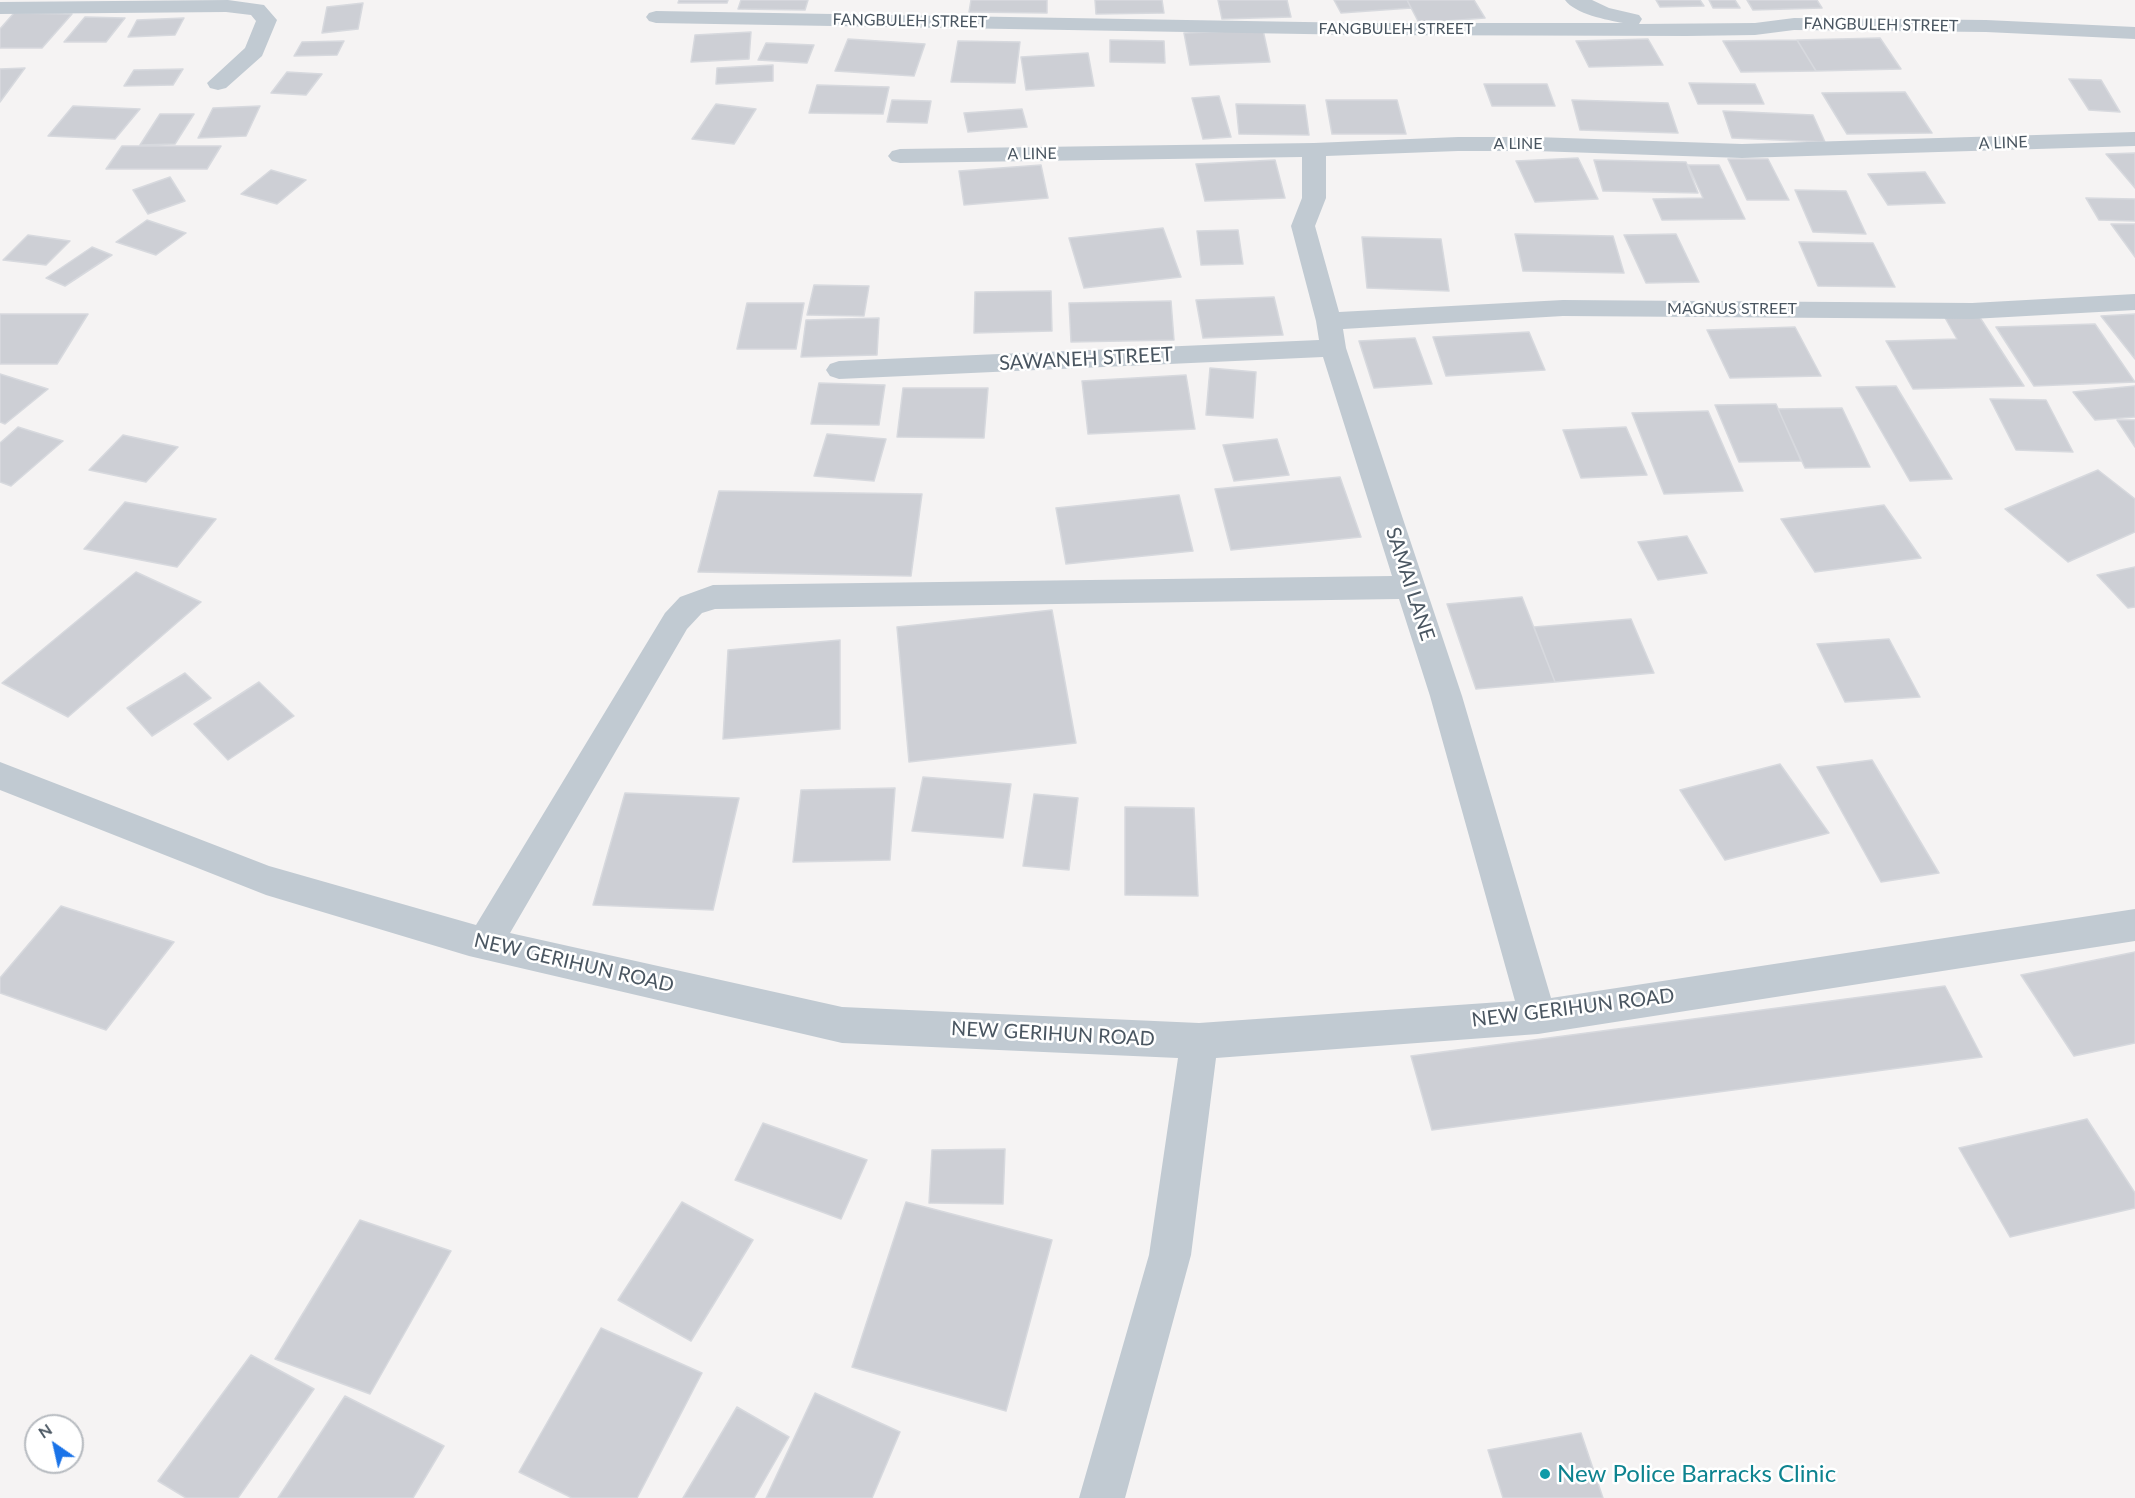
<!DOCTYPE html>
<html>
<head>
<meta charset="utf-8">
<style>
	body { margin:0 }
	#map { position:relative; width:2135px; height:1498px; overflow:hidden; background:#f5f3f3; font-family:Lato,sans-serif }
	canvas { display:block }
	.north { position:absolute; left:24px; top:1414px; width:60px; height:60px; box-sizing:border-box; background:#fff; border:2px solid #b7bbc0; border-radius:50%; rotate:326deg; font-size:16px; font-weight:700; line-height:24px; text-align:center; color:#4a5661 }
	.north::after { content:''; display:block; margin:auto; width:21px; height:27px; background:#1a73e8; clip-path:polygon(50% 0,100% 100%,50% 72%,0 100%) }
</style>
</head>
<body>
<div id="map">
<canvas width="2135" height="1498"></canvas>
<div class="north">N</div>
</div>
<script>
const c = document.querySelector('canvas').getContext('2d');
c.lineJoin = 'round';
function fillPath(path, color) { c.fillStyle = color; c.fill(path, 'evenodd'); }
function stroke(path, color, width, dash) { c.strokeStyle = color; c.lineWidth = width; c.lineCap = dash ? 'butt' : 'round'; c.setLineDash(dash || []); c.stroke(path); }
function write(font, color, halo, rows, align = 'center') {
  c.font = font + ' Lato,sans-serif'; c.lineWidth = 5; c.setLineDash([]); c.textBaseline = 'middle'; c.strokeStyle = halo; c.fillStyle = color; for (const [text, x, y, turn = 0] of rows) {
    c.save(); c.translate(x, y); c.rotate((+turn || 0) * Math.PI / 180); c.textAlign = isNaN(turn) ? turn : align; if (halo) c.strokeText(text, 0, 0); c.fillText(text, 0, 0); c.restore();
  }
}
const building = new Path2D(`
	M679,0H728L727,3H678Z
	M741,0H808L805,10L738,9Z
	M971,0H1047V13L969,12Z
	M1095,0H1162L1164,13L1096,14Z
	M1218,0H1287L1291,17L1222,19Z
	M1334,0H1407L1411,8L1341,13Z
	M1407,0H1474L1485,18L1419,23Z
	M1656,0H1700L1704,6L1660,7Z
	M1709,0H1735L1740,8H1713Z
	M1747,0H1817L1822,8L1753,10Z
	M363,3L358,29L322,33L327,7Z
	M14,13L72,14L42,48H0V29Z
	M85,17L125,18L106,42H64Z
	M184,18L175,35L128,37L137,20Z
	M1263,30L1270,62L1190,65L1184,33Z
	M751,32L749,59L691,62L695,35Z
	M1880,38L1901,69L1816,71L1797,40Z
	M848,39L925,44L914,76L835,71Z
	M1648,39L1663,65L1589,67L1576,41Z
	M1110,40L1164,41L1165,63L1110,62Z
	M1797,40L1816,71L1741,72L1723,41Z
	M344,41L337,55L294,56L302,42Z
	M958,41L1020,42L1015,83L951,82Z
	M766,43L814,45L807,63L758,60Z
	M1088,53L1094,86L1026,90L1021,57Z
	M773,65V81L716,84L717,68Z
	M25,68L0,102V69Z
	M183,69L173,85L124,86L134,70Z
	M287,72L322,74L306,95L271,93Z
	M2069,79L2101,80L2120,112L2089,110Z
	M1689,83L1755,84L1764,104H1698Z
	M1484,84H1547L1555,106H1492Z
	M817,85L889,87L883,114L809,113Z
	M1905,92L1932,133L1847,134L1822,93Z
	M1219,96L1231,137L1203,139L1192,98Z
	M892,100L931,101L927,123L887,122Z
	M1326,100H1397L1406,134H1332Z
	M1572,100L1668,103L1678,133L1580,130Z
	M716,104L756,109L734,144L692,139Z
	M1236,104L1305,105L1309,135L1239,134Z
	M73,106L140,109L115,139L48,136Z
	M260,106L246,136L198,138L213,108Z
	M1022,109L1027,127L968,132L964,113Z
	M1723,111L1813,115L1825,142L1732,138Z
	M160,114H194L175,144L140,145Z
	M122,146H221L207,169H106Z
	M2135,153V188L2106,154Z
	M1578,158L1598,199L1535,202L1516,161Z
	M1728,159H1768L1789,200H1747Z
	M1275,160L1285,198L1205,201L1196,164Z
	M1594,160L1686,162L1698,193L1603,191Z
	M1041,165L1048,198L964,205L959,171Z
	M1688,165H1719L1745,219L1662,220L1653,199L1703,198Z
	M271,170L306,180L277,204L241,194Z
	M1925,172L1945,203L1888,205L1868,174Z
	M170,177L185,201L148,214L133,190Z
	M1795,190L1846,191L1866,234L1813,232Z
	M2086,198L2135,199V221L2099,220Z
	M147,220L186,233L156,255L116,242Z
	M2111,224H2135V257Z
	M1163,228L1181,277L1084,288L1069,238Z
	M1238,230L1243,264L1201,265L1197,231Z
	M1515,234L1613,236L1624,273L1523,271Z
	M1676,234L1699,282L1646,283L1624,235Z
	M28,235L70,241L46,265L3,260Z
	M1362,237L1441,239L1449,291L1367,288Z
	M1799,242L1873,243L1895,287L1818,286Z
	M92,247L112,255L65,286L46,278Z
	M814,285L869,286L864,316L807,315Z
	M1051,291L1052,331L974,333L975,292Z
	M1274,297L1283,335L1203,338L1196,300Z
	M1171,301L1174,340L1071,342L1069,303Z
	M747,303H804L796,349H737Z
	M0,314H88L57,364H0Z
	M2135,314V359L2101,316Z
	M1944,316H1979L2024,386L1913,389L1886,341L1957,339Z
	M879,318L877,355L801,357L806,320Z
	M2095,324L2135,382L2034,386L1996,327Z
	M1795,327L1821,376L1730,378L1707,330Z
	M1529,332L1545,370L1446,376L1433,337Z
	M1415,338L1432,384L1374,388L1359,341Z
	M1210,368L1256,372L1253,418L1206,415Z
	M0,374L48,389L5,424L0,422Z
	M1186,375L1195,429L1088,434L1082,381Z
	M819,383L885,385L879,425L811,424Z
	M1896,386L1952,479L1910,481L1856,387Z
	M2135,386V417L2095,420L2073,392Z
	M903,388H988L984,438L897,437Z
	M1990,399L2046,400L2073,452L2016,450Z
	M1776,404L1801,461L1739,462L1715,405Z
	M1842,408L1870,467L1805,468L1778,409Z
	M1708,411L1743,491L1664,494L1632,413Z
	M2117,420H2135V447Z
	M18,427L63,441L11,486L0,482V443Z
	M1626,427L1647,475L1581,478L1563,430Z
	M827,434L886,439L874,481L814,476Z
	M123,435L178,447L146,482L89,470Z
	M1277,439L1289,475L1234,481L1223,445Z
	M2098,470L2135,499V532L2068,562L2005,509Z
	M1340,477L1361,537L1231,550L1215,489Z
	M719,491L922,494L911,576L698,572Z
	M1179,495L1193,551L1066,564L1056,508Z
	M125,502L216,519L177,567L84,549Z
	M1884,505L1921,558L1815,572L1781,519Z
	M1687,536L1707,573L1658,580L1638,542Z
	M2135,567V607L2128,608L2097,575Z
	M136,572L201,602L68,717L2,683Z
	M1522,597L1555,682L1476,689L1447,604Z
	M1052,610L1076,743L909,762L897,627Z
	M1631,619L1654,673L1555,682L1534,627Z
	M1889,639L1920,697L1845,702L1817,644Z
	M840,640V729L723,739L728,650Z
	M185,673L211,698L152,736L127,708Z
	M259,682L294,716L228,760L194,724Z
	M1872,760L1939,873L1881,882L1817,767Z
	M1780,764L1829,833L1725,860L1680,790Z
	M923,777L1011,784L1003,838L912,831Z
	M895,788L890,860L793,862L801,790Z
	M625,793L739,798L713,910L593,905Z
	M1034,794L1078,798L1069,870L1023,866Z
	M1125,807L1194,808L1198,896L1125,895Z
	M61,906L174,942L106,1030L0,993V978Z
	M2135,952V1043L2074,1056L2021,975Z
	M1945,986L1982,1057L1432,1130L1411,1056Z
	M2087,1119L2135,1193V1208L2010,1237L1959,1148Z
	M763,1123L867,1160L841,1219L735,1180Z
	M1005,1149L1003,1204L929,1203L932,1150Z
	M682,1202L753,1240L691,1341L618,1300Z
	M906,1202L1052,1240L1006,1411L852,1367Z
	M360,1220L451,1251L370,1394L275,1359Z
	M601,1328L702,1373L637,1498H572L519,1472Z
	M251,1355L314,1389L238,1498H186L158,1481Z
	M815,1393L900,1432L872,1498H766Z
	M345,1396L444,1446L413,1498H278Z
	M737,1407L789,1437L754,1498H683Z
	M1581,1433L1603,1498H1503L1488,1450Z`);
fillPath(building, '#cdcfd5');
stroke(building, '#d7d9de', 1.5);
fillPath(new Path2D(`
	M228,0L264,5L277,20L262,56L226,88L218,90L210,88L207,83L245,48L256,21L251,15L226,12L0,14V2Z
	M1565,0H1592L1609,8L1639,15L1642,19L1639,24L1755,23L1794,18L1986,20L2135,27V39L1986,32L1794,30L1755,35L1687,36L1363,35L656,23L649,21L646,17L649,13L656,11L1363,23H1623C1607,20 1575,14 1565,0Z
	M2135,132V146L1742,158L1535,151H1458L1326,156V198L1315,226L1339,312L1563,300L1972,303L2135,294V310L1972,319L1563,316L1343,329L1346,348L1462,696L1551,998L2135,909V941L1538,1034L1216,1058L1191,1255L1125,1498H1079L1149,1255L1178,1058L842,1043L469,956L266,895L0,790V762L269,866L476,925L665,613L680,597L713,585L1392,576L1323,357L839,379L830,376L826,370L830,364L839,361L1319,340L1316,321L1291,226L1302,198V157L900,163L892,161L888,156L892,151L900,149L1314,143L1458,137H1535L1742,144ZM1399,599L1430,696L1515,1001L1199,1023L842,1007L510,933L687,629L702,613L715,609Z`), '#c1cad2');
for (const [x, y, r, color] of [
	[1545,1474,6,"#0f9aa8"]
]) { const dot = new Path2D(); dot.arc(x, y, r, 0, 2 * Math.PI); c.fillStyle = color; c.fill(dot); stroke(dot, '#fff', 2); }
write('16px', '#4a5661', '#fff', [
	["FANGBULEH STREET",910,21,1],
	["FANGBULEH STREET",1881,25,1],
	["FANGBULEH STREET",1396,29],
	["A LINE",2003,143,-2],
	["A LINE",1518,144],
	["A LINE",1032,154,-1],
	["MAGNUS STREET",1732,309]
]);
write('20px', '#4a5661', '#fff', [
	["SAWANEH STREET",1086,359,-3],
	["SAMAI LANE",1410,584,72],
	["NEW GERIHUN ROAD",574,963,13],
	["NEW GERIHUN ROAD",1573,1008,-7],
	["NEW GERIHUN ROAD",1053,1034,3]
]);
write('24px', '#0d838f', '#fff', [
	["New Police Barracks Clinic",1557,1474]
], 'left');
</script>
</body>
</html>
